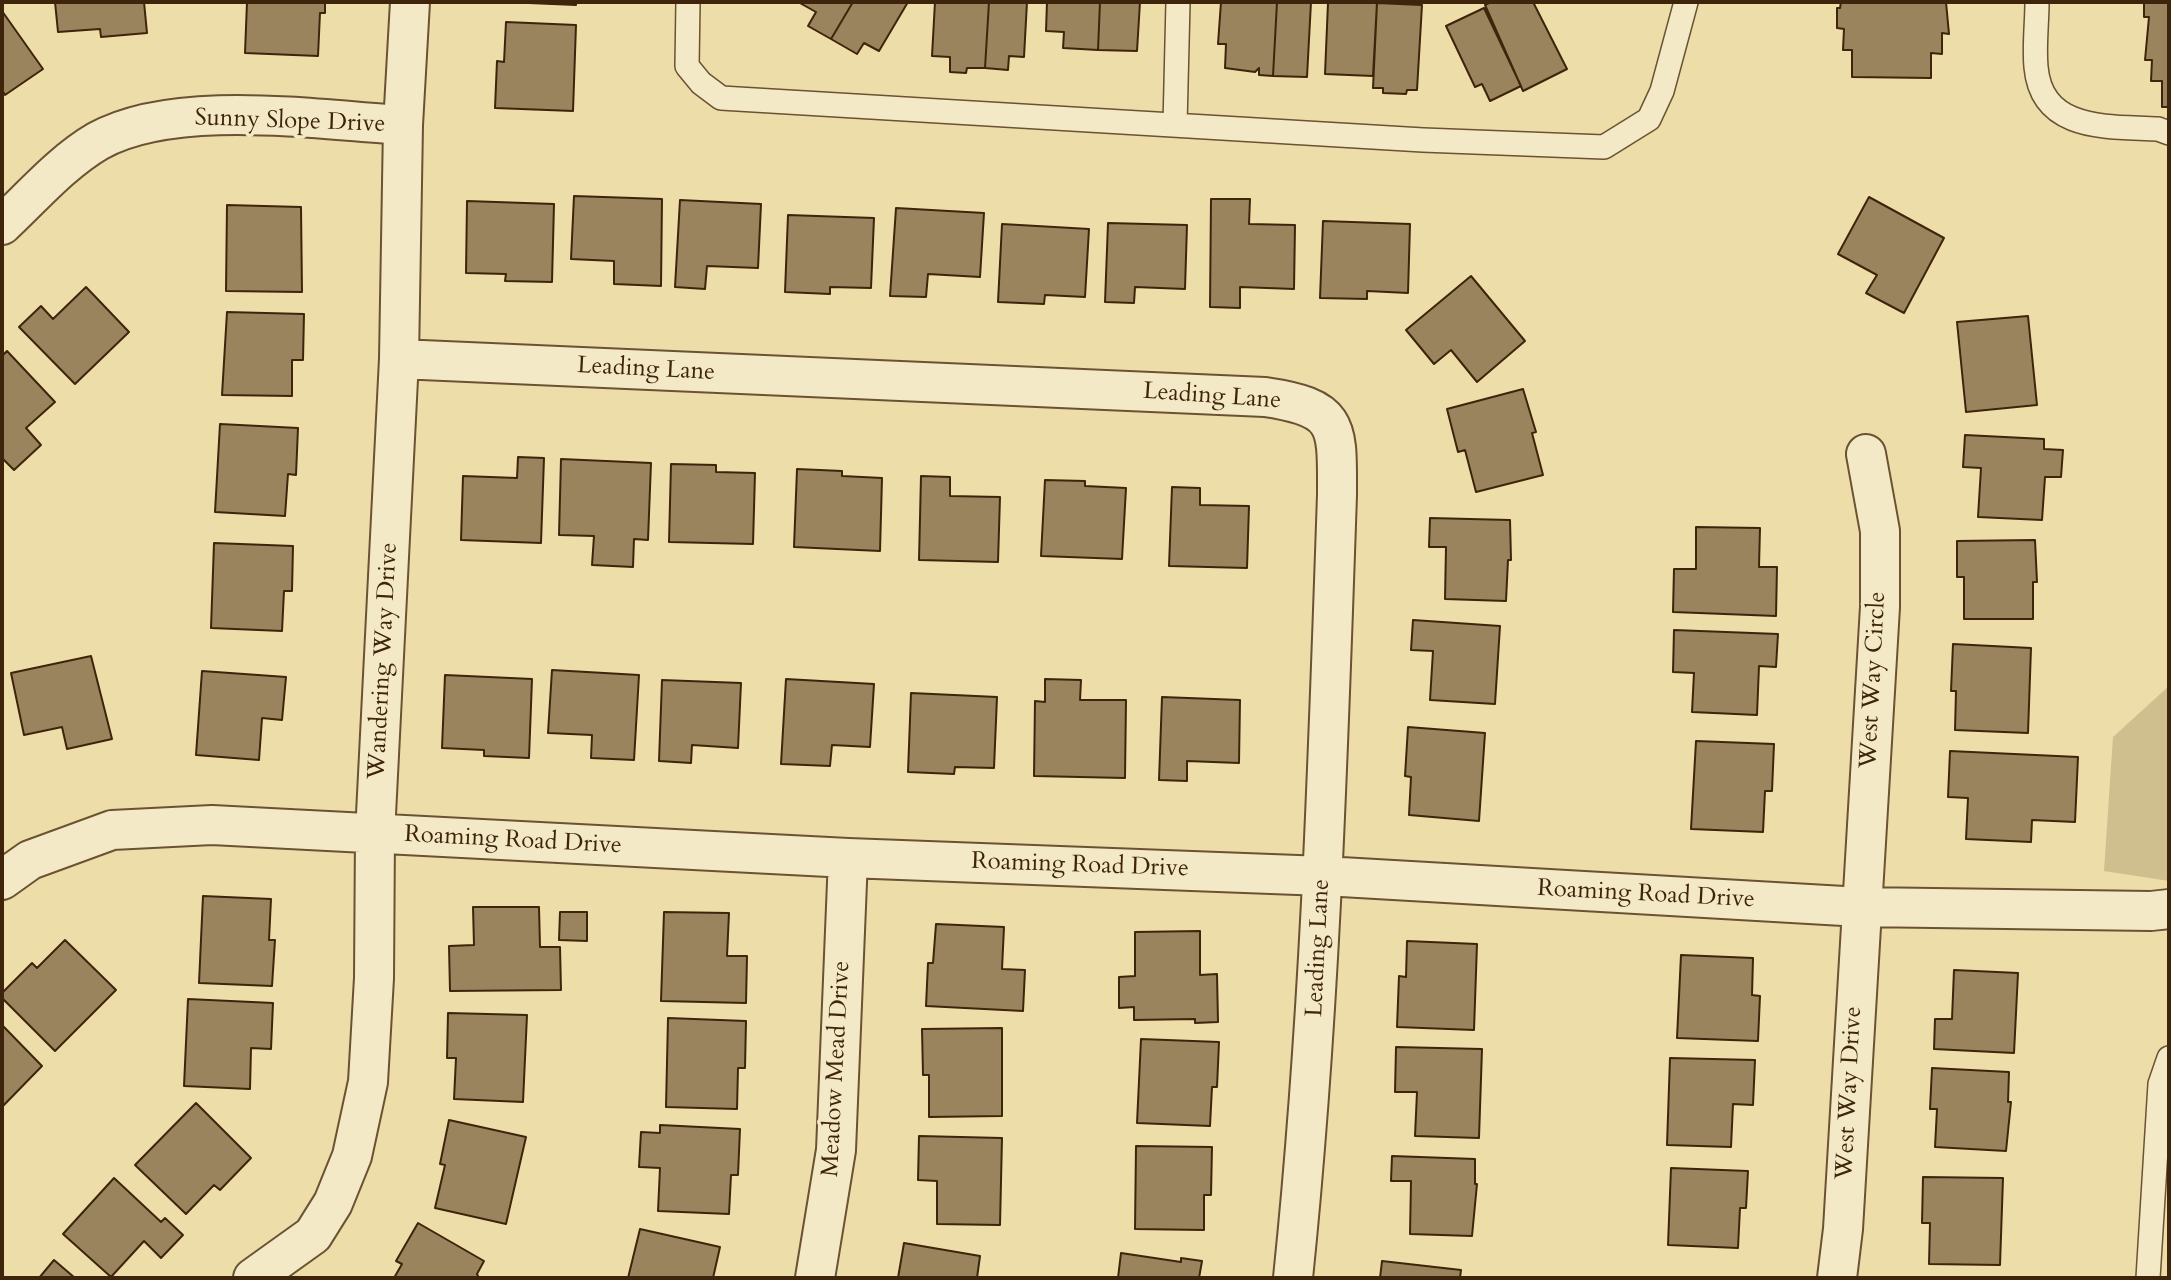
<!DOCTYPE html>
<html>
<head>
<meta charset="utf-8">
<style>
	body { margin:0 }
	#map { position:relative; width:2171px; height:1280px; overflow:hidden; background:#eddda9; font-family:Cardo,serif }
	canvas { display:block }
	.frame { position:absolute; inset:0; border:4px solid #3e240b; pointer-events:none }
</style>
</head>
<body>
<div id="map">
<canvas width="2171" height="1280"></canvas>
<div class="frame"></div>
</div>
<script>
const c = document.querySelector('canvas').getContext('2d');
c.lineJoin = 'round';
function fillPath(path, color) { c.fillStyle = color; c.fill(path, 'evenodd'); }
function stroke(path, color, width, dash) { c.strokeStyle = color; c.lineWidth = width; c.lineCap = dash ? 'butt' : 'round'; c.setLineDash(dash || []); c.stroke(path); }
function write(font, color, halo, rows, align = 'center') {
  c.font = font + ' Cardo,serif'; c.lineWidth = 7; c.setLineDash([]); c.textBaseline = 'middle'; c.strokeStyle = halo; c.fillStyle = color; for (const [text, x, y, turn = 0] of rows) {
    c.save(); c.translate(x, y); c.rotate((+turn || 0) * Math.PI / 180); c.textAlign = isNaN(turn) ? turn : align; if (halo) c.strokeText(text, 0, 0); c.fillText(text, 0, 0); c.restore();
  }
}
fillPath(new Path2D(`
	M2169,686V881L2104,871L2113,737Z`), '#cfbe8e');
const building = new Path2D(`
	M55,2H144L147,33L101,37L100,29L58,32Z
	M247,2H325V13H320L318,56L245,53Z
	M505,2H576V5Z
	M798,2H853L831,39L808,26L816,12Z
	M853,2H908L879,51L864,43L857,54L831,39Z
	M935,2H989L985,68H967L966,73L950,72V57L932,56Z
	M989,2H1027L1024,57L1009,56L1008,70L985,68Z
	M1047,2H1100L1098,50L1063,48L1064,32L1046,31Z
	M1100,2H1140L1137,51L1098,50Z
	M1221,2H1277L1273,76L1259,75V68L1255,72L1225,68L1226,44H1218Z
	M1277,2H1311L1307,77L1273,76Z
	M1336,2H1377L1373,76L1325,74L1328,3Z
	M1491,2H1533L1567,69L1523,91L1485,5Z
	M1841,2H1946L1949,34L1942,33V54L1931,53V78L1852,77V50H1843L1844,29L1837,28V8H1840Z
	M2144,2H2169V107H2162V81H2151L2152,60H2145L2149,17H2144Z
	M1377,3L1422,5L1417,90H1407L1406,94L1383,93V88H1373Z
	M1484,8L1521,86L1490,101L1482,84L1475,87L1446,26Z
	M2,11L43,69L5,95L2,90Z
	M506,22L576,25L573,111L495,108L497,61L504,62Z
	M574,196L662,199L661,286L614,284V261L571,259Z
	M1869,197L1944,238L1904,313L1866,293L1877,275L1838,254Z
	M1211,199H1250L1249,224L1295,225L1294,289L1240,287V308L1210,307Z
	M680,200L761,204L758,268L707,266L705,289L675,287Z
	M467,201L554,204L552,282L505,281L506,274L466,273Z
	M227,205L301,207L302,292L226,291Z
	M896,208L984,213L980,277L928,274L926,297L890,296Z
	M788,215L874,218L871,288L830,287V294L785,292Z
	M1323,221L1410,224L1408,293L1367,291V299L1320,298Z
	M1108,223L1187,225L1185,289L1135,287L1134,303L1105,302Z
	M1002,224L1089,229L1085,297L1045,295L1044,304L998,302Z
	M1471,276L1525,341L1477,382L1451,350L1434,364L1406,330Z
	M86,287L129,332L75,384L19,327L41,306L53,319Z
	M227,312L304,314L303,360H292V396L222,395Z
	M2028,316L2037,405L1966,412L1957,322Z
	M7,351L55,402L26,428L41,445L14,470L2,458V356Z
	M1523,389L1536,432L1532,433L1543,475L1476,492L1465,450L1458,452L1447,409Z
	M220,424L298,428L296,475L288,474L285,516L215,512Z
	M1965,435L2044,439V449L2063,450L2061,477H2045L2042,520L1978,517L1981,468L1963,467Z
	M518,457L544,458L541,543L461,540L463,476L517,478Z
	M561,459L651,463L648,540L634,539L633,567L592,565L594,536L559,535Z
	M671,464L716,465V472L755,473L753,544L669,542Z
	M797,469L842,471V476L882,478L880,551L794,547Z
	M921,476L950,477V496L1000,497L998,562L919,560Z
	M1045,480L1085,481V486L1126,488L1122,559L1041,556Z
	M1172,487L1200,488V505L1249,506L1247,568L1169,566Z
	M1430,518L1510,520L1511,560H1508L1506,601L1445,599L1446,547H1429Z
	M1696,527L1760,528L1759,567H1777L1776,616L1673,612L1674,569H1696Z
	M2035,540L2037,582H2033V619H1964V577H1957V541Z
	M214,543L293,546L292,591H284L282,631L211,628Z
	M1413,620L1500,626L1495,704L1430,700L1433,651L1411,650Z
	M1674,630L1778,634L1776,667L1759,666L1757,715L1692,712L1694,673L1673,672Z
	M1953,644L2031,648L2028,733L1955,730L1956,691H1951Z
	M91,656L112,739L67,749L62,727L24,735L11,673Z
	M552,670L639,675L634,760L591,758L592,735L548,733Z
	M202,671L286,677L282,720L262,718L259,760L196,755Z
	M445,675L532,679L529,758L484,756V750L442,748Z
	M786,679L874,684L870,747L832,745L830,766L781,764Z
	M1045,679L1081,680L1080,700H1126L1125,778L1034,776L1035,701L1045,702Z
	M662,680L741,683L738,748L692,745L691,763L659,761Z
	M911,693L997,697L994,768L955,767L954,774L908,772Z
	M1162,697L1240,700L1239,763L1187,761V781L1159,780Z
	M1408,727L1485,733L1479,821L1409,815L1411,777L1405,776Z
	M1696,741L1774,744L1772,791H1765L1763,832L1691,829Z
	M1950,751L2078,757L2075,822L2032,820L2031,842L1966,839L1968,798L1948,797Z
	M203,896L271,899L269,940H275L272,986L199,983Z
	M473,907H539L540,947H560L561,990L450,991L449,946L474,945Z
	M560,912H587V941L559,940Z
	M664,912L729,913L727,956H747L746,1003L661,1001Z
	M936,924L1004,927L1002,969L1025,970L1023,1011L926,1006L928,963H933Z
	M1200,931V975L1217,974L1218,1022L1195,1023V1019L1134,1020V1007L1119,1008V977L1135,976V932Z
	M65,940L116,990L55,1051L2,998V993L32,963L37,968Z
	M1407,941L1477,944L1474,1030L1397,1027L1399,976L1406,977Z
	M1681,955L1753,958L1752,995L1760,996L1758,1041L1677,1038Z
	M1954,970L2018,973L2014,1053L1934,1049L1935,1019H1952Z
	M188,999L273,1003L271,1049L251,1048L250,1089L184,1086Z
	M448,1013L527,1015L523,1102L454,1099L456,1058H447Z
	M668,1018L746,1021L745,1068H738L737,1109L666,1107Z
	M2,1025L42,1066L2,1107Z
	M1002,1028V1116L929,1117V1075H923L922,1029Z
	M1141,1039L1219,1042L1217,1087H1212L1210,1126L1137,1123Z
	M1396,1047L1482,1049L1479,1138L1415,1136L1417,1092H1395Z
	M1670,1058L1755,1060L1753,1105L1733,1104L1731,1147L1667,1145Z
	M1932,1068L2009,1072L2008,1102H2011L2006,1151L1935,1147L1937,1109H1930Z
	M196,1103L251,1158L220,1190L214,1185L186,1214L135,1165Z
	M449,1120L526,1137L506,1224L435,1208L445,1165L440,1164Z
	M660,1125L740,1129L738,1175H731L729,1214L658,1211L660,1168L639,1167L641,1132L660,1133Z
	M919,1136L1002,1138L1000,1225L937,1224V1181L918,1180Z
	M1136,1146L1212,1147L1211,1195H1204V1230L1135,1229Z
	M1392,1156L1475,1159V1184H1477L1472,1236L1410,1234L1411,1181H1391Z
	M1671,1168L1748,1171L1746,1208H1740L1738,1248L1668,1245Z
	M1923,1177L2003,1178L2000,1265L1929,1264L1930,1223H1922Z
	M114,1178L161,1222L165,1218L183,1235L161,1258L144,1241L111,1277L63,1234Z
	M418,1223L484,1261L477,1274L479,1278H394L402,1264L396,1261Z
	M640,1229L720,1247L713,1278H628Z
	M904,1243L980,1256L977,1278H898Z
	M1121,1253L1181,1262V1258L1202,1261L1199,1278H1118Z
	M54,1260L75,1278H39Z
	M1382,1261L1461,1270L1460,1278H1380Z`);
fillPath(building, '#99845d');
stroke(building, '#3e240b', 2);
const lane = new Path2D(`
	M688,2L687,66L701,83L721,98L1423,140L1604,147L1649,119L1662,91L1686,2
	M2037,2C2037,23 2034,46 2036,67C2042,133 2110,126 2158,129L2169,133
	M1175,125L1178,2
	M2148,1278L2160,1084L2169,1058`);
const street = new Path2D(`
	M2,225C32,197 62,162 98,141C175,98 318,120 403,125
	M399,359L1265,397C1341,408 1337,426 1337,495C1328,757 1320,1018 1293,1278
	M2,880L30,860L112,830L212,825L848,858L1324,876L1861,907L2151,911L2169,909
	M253,1278L313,1235L333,1203L352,1156L368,1082L374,978L375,834L399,359L403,125L410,2
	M815,1278L836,1150L848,858
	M1837,1278L1843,1229L1880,607V531L1866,454`);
stroke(lane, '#6a5232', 26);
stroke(street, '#6a5232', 42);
stroke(lane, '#f3e9c7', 23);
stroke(street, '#f3e9c7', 38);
write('24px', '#3e240b', '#f3e9c7', [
	["Sunny Slope Drive",290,122,2],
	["Leading Lane",646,370,3],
	["Leading Lane",1212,397,4],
	["Wandering Way Drive",384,661,-87],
	["West Way Circle",1874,680,-87],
	["Roaming Road Drive",513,841,3],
	["Roaming Road Drive",1080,866,2],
	["Roaming Road Drive",1646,895,3],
	["Leading Lane",1319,948,-87],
	["Meadow Mead Drive",837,1069,-87],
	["West Way Drive",1850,1093,-87]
]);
</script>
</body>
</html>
